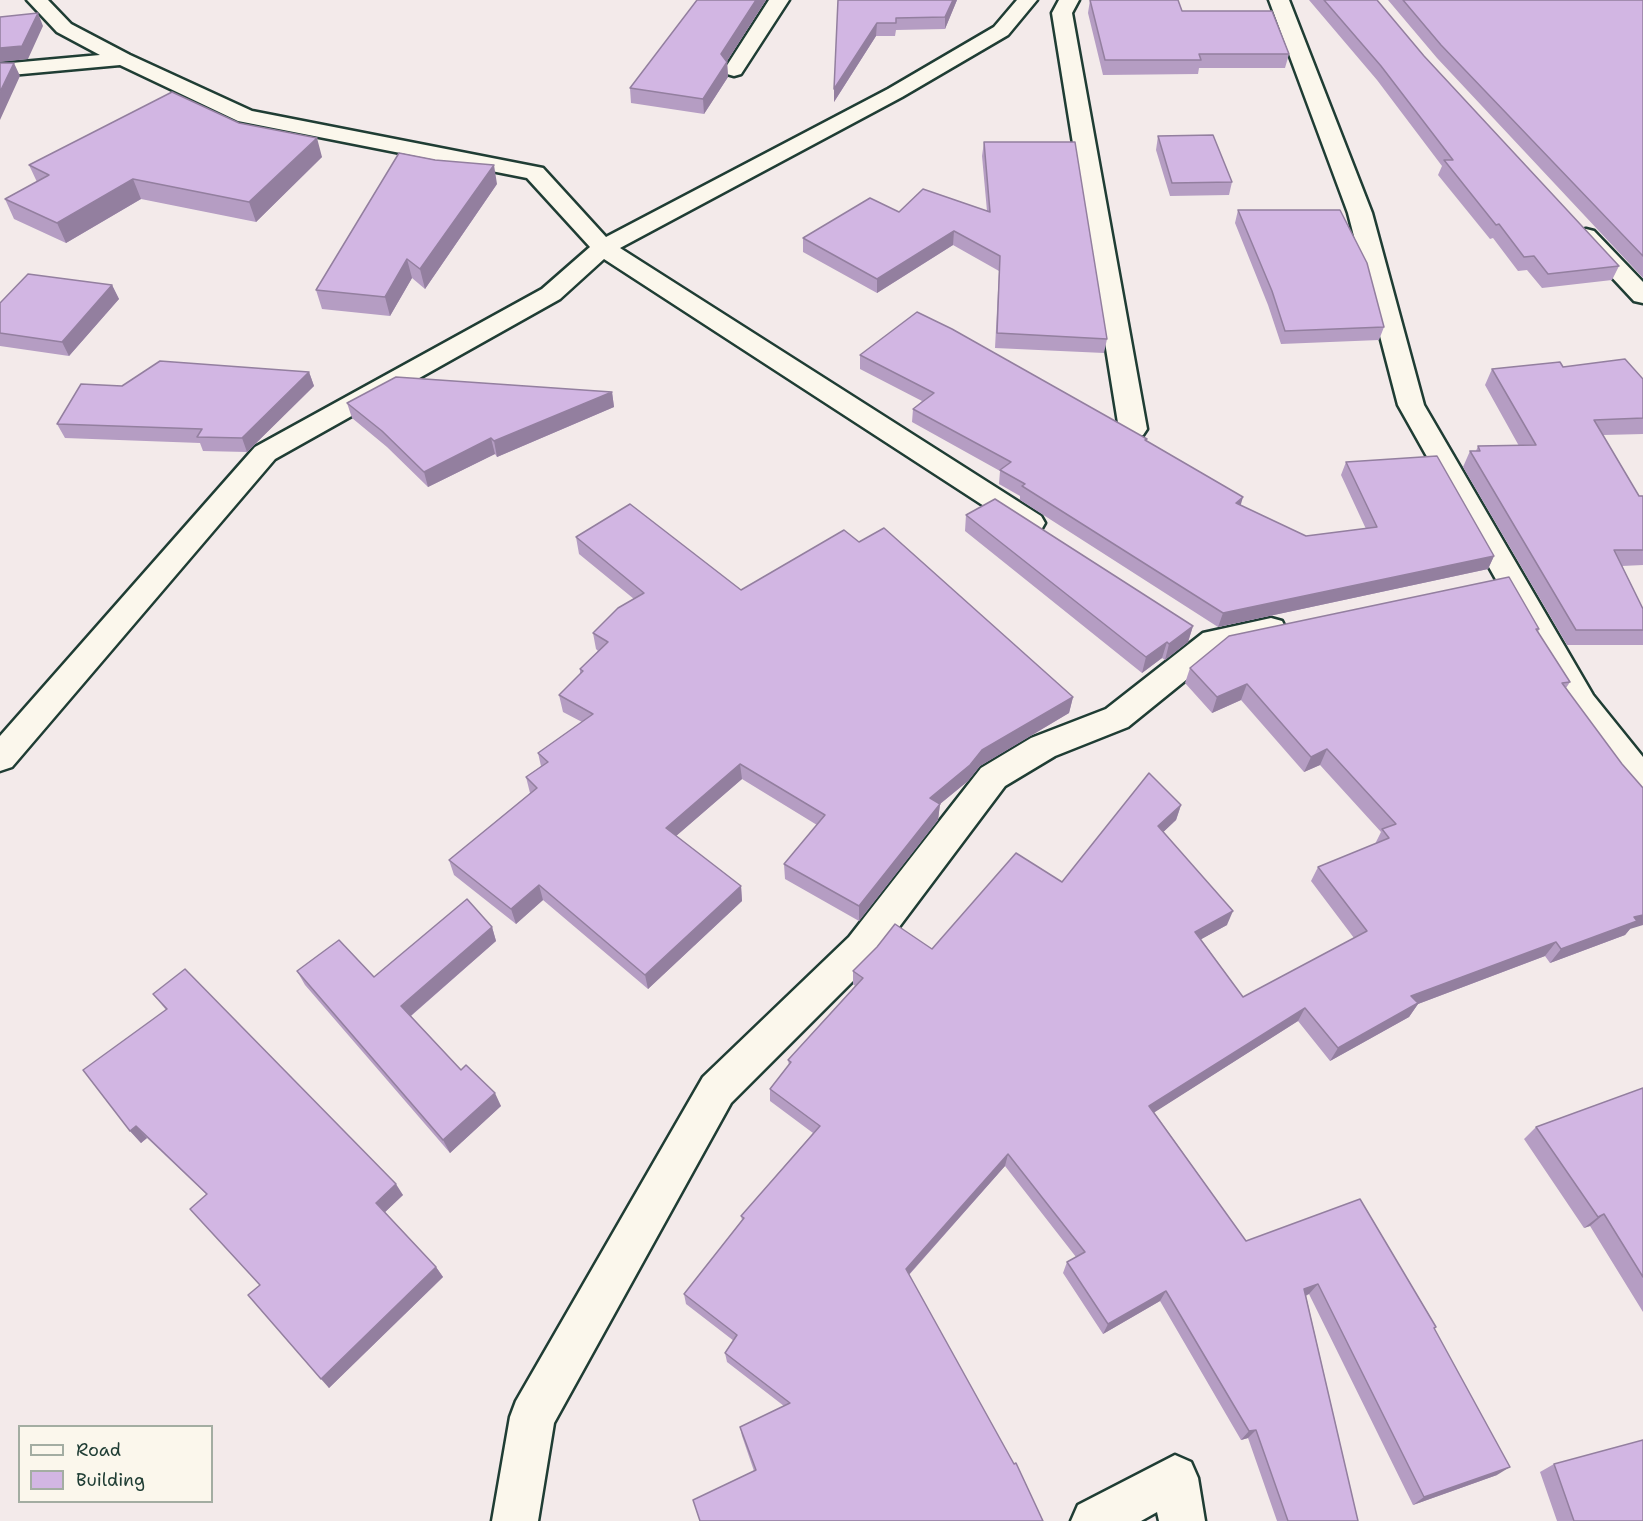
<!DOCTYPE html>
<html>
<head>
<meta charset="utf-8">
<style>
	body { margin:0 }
	#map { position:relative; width:1643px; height:1521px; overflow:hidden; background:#f3eaea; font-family:"Shantell Sans",sans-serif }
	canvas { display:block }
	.legend { position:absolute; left:18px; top:1425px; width:195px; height:78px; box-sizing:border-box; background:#fbf7ec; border:2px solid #a3ada2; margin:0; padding:8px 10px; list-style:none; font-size:18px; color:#1f3d34 }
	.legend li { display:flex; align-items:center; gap:12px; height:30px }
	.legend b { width:30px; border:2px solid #a3ada2 }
</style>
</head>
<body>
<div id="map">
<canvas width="1643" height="1521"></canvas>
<ul class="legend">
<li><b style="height:8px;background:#fbf7ec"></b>Road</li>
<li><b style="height:16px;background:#d2b6e3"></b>Building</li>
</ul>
</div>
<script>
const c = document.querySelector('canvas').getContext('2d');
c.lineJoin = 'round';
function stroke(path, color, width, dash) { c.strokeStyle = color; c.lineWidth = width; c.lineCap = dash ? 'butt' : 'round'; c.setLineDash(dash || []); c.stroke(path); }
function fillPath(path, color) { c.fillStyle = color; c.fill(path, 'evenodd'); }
const minor = new Path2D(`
	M27,0H48L71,24L130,55L252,111L543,168L606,237L888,89L994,27L1017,0H1037L1008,35L902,97L620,248L1041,516L1045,523L1041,530L1031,533L1021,530L604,259L560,299L275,459L12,767L0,771V736L255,447L542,289L590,247L527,178L238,121L120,65L0,76V64L100,55L57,32Z
	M769,0H789L741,74L734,76L727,74L724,70Z
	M1059,0H1079L1072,13L1147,429L1143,435L1133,438L1123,435L1119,429L1052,13Z
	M1269,0H1289L1372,213L1424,405L1593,695L1643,757V794L1631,790L1571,713L1398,405L1348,213Z
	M1586,229L1594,231L1643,282V303L1634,301L1578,241L1574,236L1578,231Z
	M1271,618L1282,621L1286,629L1282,637L1223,650L1128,727L1055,756L1005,786L875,959L731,1103L554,1423L538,1521H492L510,1417L516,1401L703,1077L849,937L981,768L1031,738L1106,709L1203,633Z
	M1175,1455L1191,1462L1198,1478L1205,1521H1159L1157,1512L1141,1521H1071L1078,1505Z`);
stroke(minor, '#1f3d34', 5);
fillPath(minor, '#fbf7ec');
fillPath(new Path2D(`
	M697,0H766L727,61L728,77L704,114L631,103L630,88Z
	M838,0H957L945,29L896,30L895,36H876L834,102Z
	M1090,0L1182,11L1289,54L1285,68H1199L1198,74L1103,75L1088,13Z
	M1309,0H1377L1424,56L1619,266L1612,280L1542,288L1527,270L1518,271L1493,238L1490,239L1438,175L1442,166L1377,80Z
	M1388,0H1643V278L1437,58Z
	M239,123L322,157L256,222L141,199L66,243L14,219L5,199L37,182L29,165Z
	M1158,136L1232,182L1229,195L1170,196L1156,150Z
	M984,142L1107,339L1104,353L995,348L999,271L953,245L877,293L803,252V238L899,212L987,211L982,156Z
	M497,184L425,289L412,278L390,316L322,309L316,290Z
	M1238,210L1384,327L1379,340L1281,344L1268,305L1235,223Z
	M112,285L119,299L69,356L0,346V303Z
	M860,355L1147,439V441L1240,505L1306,536L1366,529L1341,475L1346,462L1494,556L1488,569L1218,627L1020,500V496L999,484L1000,471L912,422L913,409L922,401L860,369Z
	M1563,367L1643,379V434L1603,435L1639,496H1643V565L1622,566L1643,609V645H1567L1463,467L1470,451H1476L1478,446H1519L1485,385L1492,369Z
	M309,372L314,386L247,452L203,451L200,443L65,438L57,424L122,386Z
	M612,392L614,407L497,457L495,454L428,487L387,447L352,418L347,403Z
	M966,515L1193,626L1188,642L1165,660L1162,658L1142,673L965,531Z
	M576,537L741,590L859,542L1073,697L1069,713L980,766L968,781L940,804L938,820L859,921L785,879L784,864L817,825L742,779L676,836L741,886L742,901L648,989L543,900L516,924L454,875L449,860L530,793L526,777L541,766L538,753L582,722L563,712L559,695L580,674V669L598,651L596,649L593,633L634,599L579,554Z
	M1539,629L1538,632L1570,682L1566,688L1630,929L1625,935L1550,963L1545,956L1418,1004L1409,1017L1330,1061L1298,1021L1154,1112L1246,1241L1434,1329L1497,1475L1413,1505L1309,1294L1306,1296L1358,1521H1277L1248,1438L1241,1440L1160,1301L1103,1334L1063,1273L1067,1262L1076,1257L1005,1166L909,1275L1043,1521L754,1471L742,1436L740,1427L784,1406L727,1362L725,1353L734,1341L686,1304L684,1294L742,1220L741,1216L813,1133L770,1101V1089L789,1065L788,1060L855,986L853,984V971L932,949L1062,882L1181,805L1176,820L1163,832L1227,925L1201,939L1243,997L1354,938L1311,881L1318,867L1375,844L1381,832L1320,765L1304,772L1241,700L1212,713L1185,683L1190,668Z
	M492,927L496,941L411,1016L461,1070L501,1106L450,1153L305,985L297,971L374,977Z
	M153,994L403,1195L385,1212L436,1267L443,1277L329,1388L260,1285L206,1194L147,1138L141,1143L130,1131L166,1010Z
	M1643,1088V1312L1590,1226L1584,1228L1524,1139L1536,1127Z
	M1554,1464L1643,1521H1557L1540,1472Z`), '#b59dc3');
fillPath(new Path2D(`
	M756,0H766L722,69L721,54Z
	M953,0H957L945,29V17Z
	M38,13L43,26L28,59L0,62V48Z
	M877,23L876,36L834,102V89Z
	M727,62L728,77L704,114L703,99Z
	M14,63L20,76L0,120V92Z
	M317,138L322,157L256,222L249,202Z
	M494,165L497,184L425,289L420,269Z
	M133,179L141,199L66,243L57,223Z
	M954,231L953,245L877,293V279Z
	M407,259L412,278L390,316L385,297Z
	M112,285L119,299L69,356L62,342Z
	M309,372L314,386L247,452L242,438Z
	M612,392L614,407L497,457L494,441Z
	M491,438L495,454L428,487L424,472Z
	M1243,497L1239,511L1236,503Z
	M1494,556L1488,569L1218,627L1223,613Z
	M1193,626L1188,642L1165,660L1169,644Z
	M1167,642L1162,658L1142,673L1146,657Z
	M1247,684L1241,700L1212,713L1217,697Z
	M1073,697L1069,713L980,766L968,781L940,804L938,820L859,921V906L930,798L982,750Z
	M1327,749L1320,765L1304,772L1311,757Z
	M740,764L742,779L668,843L666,828Z
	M1181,805L1176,820L1154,841L1158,826Z
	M539,885L543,900L516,924L511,909Z
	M741,886L742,901L648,989L645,975Z
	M1233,911L1227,925L1189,946L1195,932Z
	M1643,915V925L1630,929L1625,935L1550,963L1561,949L1634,917Z
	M492,927L496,941L407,1019L401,1006Z
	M1556,942L1545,956L1418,1004L1409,1017L1330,1061L1338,1048L1411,996Z
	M1305,1008L1298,1021L1144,1119L1149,1106Z
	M495,1093L501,1106L450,1153L443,1140Z
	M136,1126L147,1138L141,1143L130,1131Z
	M1008,1154L1005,1166L904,1280L906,1269Z
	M396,1184L403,1195L383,1214L376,1203Z
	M1604,1214L1590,1226L1584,1228L1598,1217Z
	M436,1267L443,1277L329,1388L321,1379Z
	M1318,1284L1309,1294L1296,1299L1304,1289Z
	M1166,1291L1160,1301L1103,1334L1108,1324Z
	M1256,1430L1248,1438L1241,1440L1249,1431Z
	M1510,1467L1497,1475L1413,1505L1424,1497Z`), '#937f9f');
const building = new Path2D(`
	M697,0H756L721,54L727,62L703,99L630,88Z
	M838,0H953L945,17L896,18V23H877L834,89Z
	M1090,0H1178L1182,11H1272L1289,54H1199L1201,60H1105Z
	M1324,0H1377L1424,56L1619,266L1548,274L1534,256L1524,257L1499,224L1496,225L1444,160H1453L1381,66Z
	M1403,0H1643V256L1441,45Z
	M38,13L22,46L0,48V17Z
	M0,63H14L0,92Z
	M172,92L239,123L317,138L249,202L133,179L57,223L5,199L49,175L29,165Z
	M1213,135L1232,182L1172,183L1158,136Z
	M984,142H1075L1107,339L997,333L1000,256L954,231L877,279L803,238L870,198L899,212L923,189L990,212Z
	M399,153L435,160L494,165L420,269L407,259L385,297L316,290Z
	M1238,210H1340L1367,263L1384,327L1285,331L1272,291Z
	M28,274L112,285L62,342L0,333V303Z
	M917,312L952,329L1147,439L1145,440L1243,497L1236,503L1306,536L1377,527L1346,462L1437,456L1494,556L1223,613L1022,486L1025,484L1000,470L1011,462L913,409L934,393L860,355Z
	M1625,359L1643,379V418L1594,420L1639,496H1643V550H1614L1643,609V630H1576L1470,451H1480L1478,446L1536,445L1492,369L1560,362L1563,367Z
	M160,361L309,372L242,438L197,437L202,429L57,424L81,384L122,386Z
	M396,377L612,392L494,441L491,438L424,472L382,431L347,403Z
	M995,499L1193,626L1169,644L1167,642L1146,657L966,515Z
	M630,504L741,590L844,530L859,542L884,528L1073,697L982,750L970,765L930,798L940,804L859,906L784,864L825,815L740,764L666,828L741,886L645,975L539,885L511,909L449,860L537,788L526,777L548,762L538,753L593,714L559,695L583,671L580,669L608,642L593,633L618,608L644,593L576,537Z
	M1509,577L1539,629H1536L1570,682L1562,683L1622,764L1643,788V915L1634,917L1637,921L1561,949L1556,942L1411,996L1418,1003L1338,1048L1305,1008L1149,1106L1246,1241L1360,1199L1436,1327L1434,1328L1510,1467L1424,1497L1318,1284L1304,1289L1358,1521H1288L1256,1430L1249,1431L1166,1291L1108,1324L1067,1262L1085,1252L1008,1154L906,1269L1014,1464L1016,1463L1043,1521H700L693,1500L756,1470L740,1427L790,1403L725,1353L737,1335L684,1294L744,1218L741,1216L820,1126L770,1089L791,1062L788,1060L863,978L853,971L877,947L895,924L932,949L1016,853L1062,882L1149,773L1181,805L1158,826L1233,911L1195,932L1243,997L1367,931L1318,867L1389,838L1382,829L1396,824L1327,749L1311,757L1247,684L1217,697L1190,668L1229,636Z
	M467,899L492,927L401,1006L461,1070L466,1065L495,1093L443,1140L297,971L339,940L374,977Z
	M185,969L396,1184L376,1203L436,1267L321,1379L248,1295L260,1285L190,1209L207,1194L136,1126L130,1131L83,1070L167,1009L153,994Z
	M1643,1088V1277L1604,1214L1598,1217L1536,1127Z
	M1643,1440V1521H1574L1554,1464Z`);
fillPath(building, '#d2b6e3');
stroke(building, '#937f9f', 1.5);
</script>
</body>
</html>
